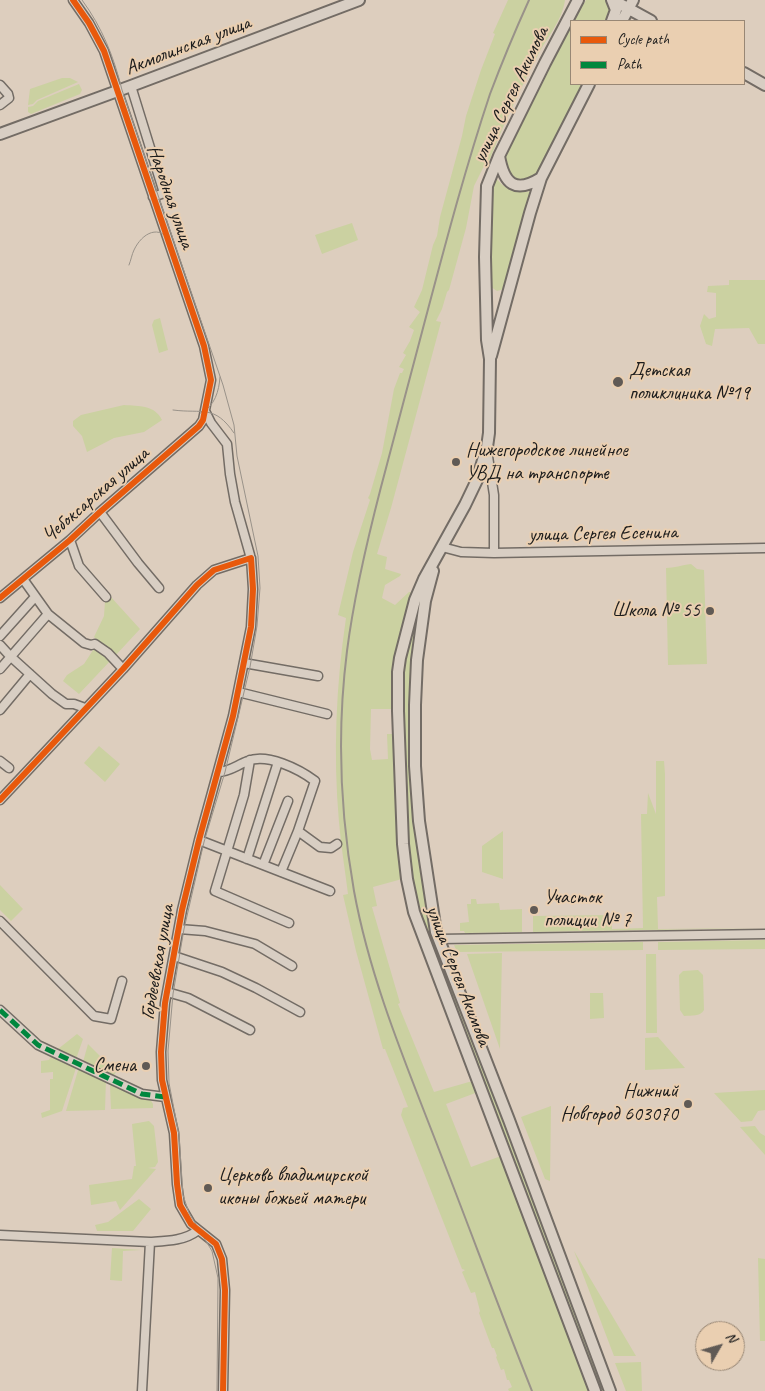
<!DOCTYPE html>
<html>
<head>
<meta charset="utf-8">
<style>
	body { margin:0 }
	#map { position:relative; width:765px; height:1391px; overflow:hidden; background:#ddcebe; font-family:Caveat,sans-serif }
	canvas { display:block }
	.legend { position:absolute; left:570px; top:20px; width:175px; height:65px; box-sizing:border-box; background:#eacfb1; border:1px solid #988775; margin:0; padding:6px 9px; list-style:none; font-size:15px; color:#1c1c1c }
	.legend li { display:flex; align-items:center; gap:10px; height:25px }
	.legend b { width:25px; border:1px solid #988775 }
	.north { position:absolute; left:695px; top:1321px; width:50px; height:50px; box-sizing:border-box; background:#eacfb1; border:1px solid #988775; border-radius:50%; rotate:52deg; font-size:14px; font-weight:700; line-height:20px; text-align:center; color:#1c1c1c }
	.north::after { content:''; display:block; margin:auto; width:18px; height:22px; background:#605a55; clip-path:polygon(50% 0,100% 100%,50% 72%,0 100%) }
</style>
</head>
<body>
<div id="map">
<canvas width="765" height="1391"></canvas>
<ul class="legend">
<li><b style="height:6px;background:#e8590c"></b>Cycle path</li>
<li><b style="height:6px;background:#00873e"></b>Path</li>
</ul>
<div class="north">N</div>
</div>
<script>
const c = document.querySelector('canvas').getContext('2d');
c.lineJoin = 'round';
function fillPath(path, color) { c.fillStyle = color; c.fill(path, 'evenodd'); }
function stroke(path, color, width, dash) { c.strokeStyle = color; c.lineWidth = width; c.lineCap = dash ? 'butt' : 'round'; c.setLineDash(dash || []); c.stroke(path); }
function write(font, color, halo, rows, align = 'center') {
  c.font = font + ' Caveat,sans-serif'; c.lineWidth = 4; c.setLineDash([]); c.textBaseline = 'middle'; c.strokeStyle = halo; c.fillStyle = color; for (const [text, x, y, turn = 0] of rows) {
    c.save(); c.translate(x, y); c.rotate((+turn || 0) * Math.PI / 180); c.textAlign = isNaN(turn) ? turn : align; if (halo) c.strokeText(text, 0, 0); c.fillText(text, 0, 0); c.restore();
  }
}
fillPath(new Path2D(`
	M508,0H565C562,21 547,37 538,55C520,90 502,127 488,164H485L474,186L466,228L449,290L447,292L442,309L436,321L441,322L391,508L377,554L387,557L385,569L401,574L400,576L385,585L382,598L395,605L409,592L414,593L394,709H371L370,749L372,760L388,759L387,734H395L402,879L373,887L377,906L372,907L400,1003L398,1004L434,1092L469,1082H474L478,1092L446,1104L471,1167L501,1156L588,1391H509L508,1389L512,1387L509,1380H507L504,1369L501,1370L496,1357L497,1356L494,1348H492L479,1313L480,1311L475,1292L471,1293L462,1272L465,1270L462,1269L401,1115L403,1108L408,1107L385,1049H383L356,951L343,895L348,894C345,870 341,846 339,822C333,754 336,685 346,618L338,615L353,552L370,500L368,498L370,494L382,453L394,389L400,373H402L404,369L399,367L406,355L403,353L410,341L414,330L409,327L420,312L414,307L422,290L433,245L437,236L440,217L462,136L466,116L481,70L495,34L493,33Z
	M586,0H608L612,3L610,21H574Z
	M571,27V84H582L579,94L539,170C523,191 500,177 507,152Z
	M62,78H70L78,82L37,100L33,104L28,105L30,89Z
	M79,84L82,90L80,94L31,114L28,112V107L33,106L38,101Z
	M496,178C505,190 516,194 531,191L508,282L504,289L497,291L491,287V191Z
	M352,223L358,240L322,254L315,235Z
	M729,280H765V344H758L749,328L715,329L712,346L706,344L700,326L704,314L709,319L716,317V293L707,292L708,286L729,285Z
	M160,318L168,350L159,353L152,325L154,320Z
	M124,405C139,406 155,405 162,420L144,432L114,438L87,452L82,436L73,426V421L81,415Z
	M691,564L697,569L704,570L707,664L668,665L666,568C674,568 682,565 691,564Z
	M110,596L140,629L115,656L94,637L104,616L105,601Z
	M418,600L423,601L413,683L428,905L480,1053L606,1391H599L417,911L406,847L401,710L405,656Z
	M95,647L111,660L79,694L63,681L67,675L84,664Z
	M99,746L120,764L105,782L84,763Z
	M656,761H664L665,774V896L657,897L658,929L765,928L533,932V916L612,915V929L643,928L641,814H647L648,793L656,814Z
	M503,831V879L482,872V846Z
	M0,885L23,909L11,921L0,910Z
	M471,899H476L477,904L499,903L500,910L522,909V932L465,933L464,931H460V923L469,922L467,904H471Z
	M765,940V949L658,950V942Z
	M643,942V950L457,952L454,945Z
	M502,953L500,1049L467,954Z
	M646,954H656L657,1033H646Z
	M698,970L703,975L704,1010C700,1017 692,1015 684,1016L680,1010L679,975L683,971Z
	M590,993H603L604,1018L590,1019Z
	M77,1034L83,1039L76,1059L58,1049Z
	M658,1037L685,1068L645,1070V1038Z
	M88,1044L116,1072L113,1077L83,1062Z
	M52,1054L77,1065L62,1111L42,1118L41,1113L50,1110V1079H53V1072L41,1073V1061L49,1060Z
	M79,1067L106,1079L105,1110L66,1111Z
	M113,1083L150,1099L153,1104V1108L111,1109L110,1086Z
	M765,1090V1110L758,1111L752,1121L741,1122L714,1093Z
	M551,1106L550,1181L545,1179L521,1117Z
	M149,1121L154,1126L158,1162L155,1167L148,1168L156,1169L120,1210L116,1201L91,1205L89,1185L132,1179L134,1166H136L132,1124Z
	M755,1126L760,1133L765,1136V1155L740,1127Z
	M139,1199L151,1209L133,1231H97L95,1225L108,1222Z
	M112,1248L141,1250L123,1251L122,1281L110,1280Z
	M574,1251L636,1356H614Z
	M758,1258L765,1259V1341H760Z
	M641,1362L642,1391H626L615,1363Z`), '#cbd1a1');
const minor = new Path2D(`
	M0,85L8,94L9,98L0,105
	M131,86L164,193L153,197
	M205,411L211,423L227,444L230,474L235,502L250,555
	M487,450L494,495V553
	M100,512L138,563L159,588
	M70,540L79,566L106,597
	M442,547L461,552L494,553L765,548
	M23,579L48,614L84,643L91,645L95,644L108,653L123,669
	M0,598L70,540L100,512L199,426L203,420L211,380L204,346L104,51L89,23L73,0
	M0,636L35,597
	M0,645L10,656L52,694L66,704H74L85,708
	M244,663L318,676
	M0,669L48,614
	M238,692L327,714
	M0,710L30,674
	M250,760L244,795L215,891L289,923
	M0,761L9,768
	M218,772C229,772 237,765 248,761C267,753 299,769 315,781L298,831L281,872
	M0,800L123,669L197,585L214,570L251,558L253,589L251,627L233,716L199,840L182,910L165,1003L161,1052L162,1080L174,1133L177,1184L180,1205L191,1224L216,1244L222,1259L225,1290L223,1391
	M298,831L320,847L331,848L337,844
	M199,840L330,891
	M247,859L278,762
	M263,865L288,801
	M0,921L94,1016L111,1019L122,981
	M179,929L205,931L255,944L292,966
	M439,939L765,934
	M174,956L222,972L256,988L300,1012
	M167,992L188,998L250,1030
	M0,1010L38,1045L142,1094L165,1097
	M0,1235L150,1242C166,1241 184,1241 197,1231
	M142,1391L150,1242`);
const major = new Path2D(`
	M578,0L545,63L499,156L487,186L485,257L487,340L490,359L489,433L487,447L477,480L465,505L424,579L415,600L400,658L398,672V711L403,844L407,879L414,912L595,1391
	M613,0L651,21
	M612,21L616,10L612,0
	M622,21L633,0
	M744,73L765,85
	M0,134L131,86L359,0
	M499,156C504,184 515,194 541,178
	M491,356L530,213L541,178L589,84
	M433,571L425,601L417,660L415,705V766L419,821L436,932L509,1120L610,1391`);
stroke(minor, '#736c65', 11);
stroke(major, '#736c65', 14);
stroke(minor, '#d8cec3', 8);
stroke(major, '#d8cec3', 10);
stroke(new Path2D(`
	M82,0C102,27 114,57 122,90L223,385L234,425L237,456L258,556L260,588L257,626L250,667L225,772L204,842L184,929L173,994L168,1051L169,1083L179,1135L183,1195L189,1213L212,1251L218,1278L217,1391
	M129,265C131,260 132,254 134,250C142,233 160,223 171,243
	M173,410C203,414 214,404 234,433
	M201,413C215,406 219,391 220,377`), '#999289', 1);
stroke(new Path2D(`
	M529,0C515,31 502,62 490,94C464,172 443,253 422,332C408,384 394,436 381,487C367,541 354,596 347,651C337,730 340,812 354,891C371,984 409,1071 443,1160C473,1237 501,1314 532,1391`), '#999289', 2);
stroke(new Path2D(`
	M0,1010L38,1045L142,1094L165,1097`), '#00873e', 5, [10, 5]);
stroke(new Path2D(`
	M0,598L70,540L100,512L199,426L203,420L211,380L204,346L104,51L89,23L73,0
	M0,800L123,669L197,585L214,570L251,558L253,589L251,627L233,716L199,840L182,910L165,1003L161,1052L162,1080L174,1133L177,1184L180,1205L191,1224L216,1244L222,1259L225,1290L223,1391`), '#e8590c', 6);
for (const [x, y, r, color] of [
	[618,382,6,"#605a55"],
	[456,462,5,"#605a55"],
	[710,611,5,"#605a55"],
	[534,910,5,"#605a55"],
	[146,1066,5,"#605a55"],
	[688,1104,5,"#605a55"],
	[208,1188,5,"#605a55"]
]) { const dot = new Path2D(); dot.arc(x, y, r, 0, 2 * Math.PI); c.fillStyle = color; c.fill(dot); stroke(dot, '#eacfb1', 2); }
write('20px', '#1c1c1c', '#eacfb1', [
	["Акмолинская улица",188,46,-21],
	["улица Сергея Акимова",511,95,-64],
	["Народная улица",170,197,71],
	["Чебоксарская улица",96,495,-41],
	["улица Сергея Есенина",603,534,-1],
	["Гордеевская улица",158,962,-80],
	["улица Сергея Акимова",458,976,69]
]);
write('20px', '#1c1c1c', '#eacfb1', [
	["Детская",629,371],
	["поликлиника №19",629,394],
	["Нижегородское линейное",466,451],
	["УВД на транспорте",466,474],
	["Школа № 55",700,611,"right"],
	["Участок",544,898],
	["полиции № 7",544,921],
	["Смена",136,1066,"right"],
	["Нижний",678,1092,"right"],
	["Новгород 603070",678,1115,"right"],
	["Церковь владимирской",218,1176],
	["иконы божьей матери",218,1199]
], 'left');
</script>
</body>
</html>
